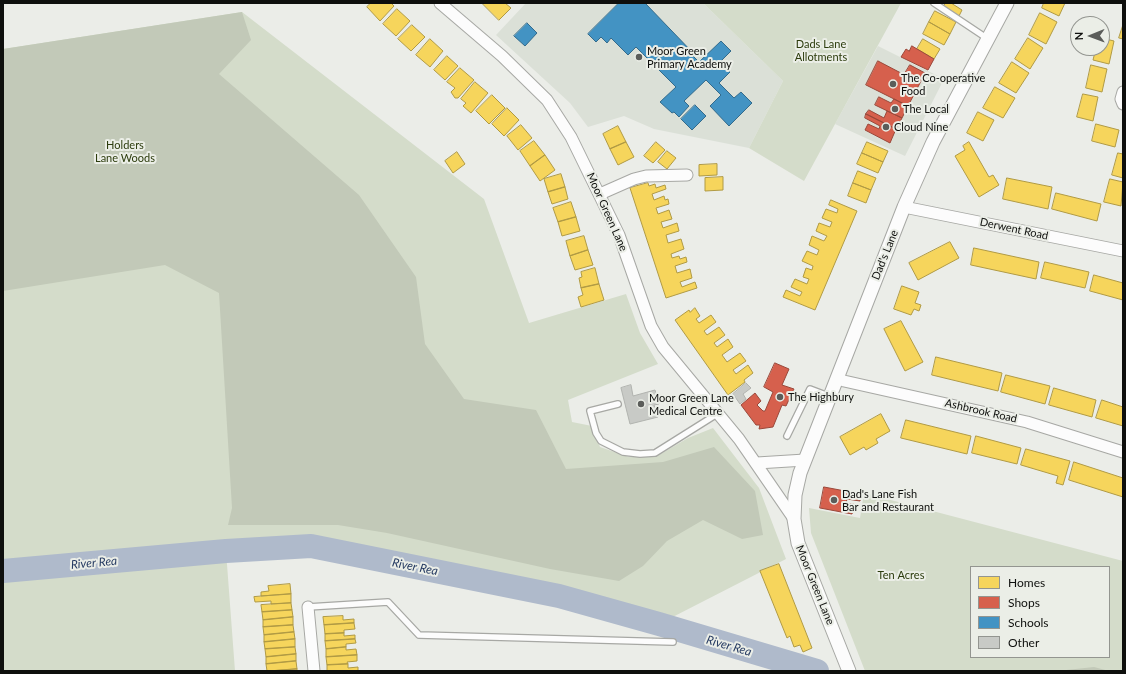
<!DOCTYPE html>
<html>
<head>
<meta charset="utf-8">
<style>
	body { margin:0 }
	#map { position:relative; width:1126px; height:674px; overflow:hidden; background:#ebede8; font-family:Lato,sans-serif }
	canvas { display:block }
	.frame { position:absolute; inset:0; border:4px solid #0e0f0d; pointer-events:none }
	.legend { position:absolute; left:970px; top:566px; width:140px; height:92px; box-sizing:border-box; background:#ebeee7; border:1px solid #939590; margin:0; padding:5px 7px; list-style:none; font-size:12px; color:#0e0f0d }
	.legend li { display:flex; align-items:center; gap:8px; height:20px }
	.legend b { width:20px; border:1px solid #939590 }
	.north { position:absolute; left:1070px; top:16px; width:40px; height:40px; box-sizing:border-box; background:#ebeee7; border:1px solid #939590; border-radius:50%; rotate:269deg; font-size:11px; font-weight:700; line-height:16px; text-align:center; color:#0e0f0d }
	.north::after { content:''; display:block; margin:auto; width:14px; height:18px; background:#5b5d5a; clip-path:polygon(50% 0,100% 100%,50% 72%,0 100%) }
</style>
</head>
<body>
<div id="map">
<canvas width="1126" height="674"></canvas>
<div class="frame"></div>
<ul class="legend">
<li><b style="height:11px;background:#f6d55c"></b>Homes</li>
<li><b style="height:11px;background:#d6604d"></b>Shops</li>
<li><b style="height:11px;background:#4393c3"></b>Schools</li>
<li><b style="height:11px;background:#c8cac6"></b>Other</li>
</ul>
<div class="north">N</div>
</div>
<script>
const c = document.querySelector('canvas').getContext('2d');
c.lineJoin = 'round';
function fillPath(path, color) { c.fillStyle = color; c.fill(path, 'evenodd'); }
function stroke(path, color, width, dash) { c.strokeStyle = color; c.lineWidth = width; c.lineCap = dash ? 'butt' : 'round'; c.setLineDash(dash || []); c.stroke(path); }
function write(font, color, halo, rows, align = 'center') {
  c.font = font + ' Lato,sans-serif'; c.lineWidth = 4; c.setLineDash([]); c.textBaseline = 'middle'; c.strokeStyle = halo; c.fillStyle = color; for (const [text, x, y, turn = 0] of rows) {
    c.save(); c.translate(x, y); c.rotate((+turn || 0) * Math.PI / 180); c.textAlign = isNaN(turn) ? turn : align; if (halo) c.strokeText(text, 0, 0); c.fillText(text, 0, 0); c.restore();
  }
}
fillPath(new Path2D(`
	M526,3H703L783,81L749,148L654,129L624,116L588,127L570,103L496,35Z
	M878,46L944,79L905,156L835,124Z`), '#dbe0d7');
fillPath(new Path2D(`
	M703,3H901L804,181L749,148L783,81Z
	M242,12L484,199L529,323L626,294L640,333L658,364L568,400L572,422L592,426L600,447L629,457L659,455L688,438L713,428L759,488L786,559L659,624L559,596L311,546L226,551L235,671H3V49Z
	M864,493L1123,561V671H865L811,533L809,508L860,518ZM971,567H1109V657H971Z`), '#d4dcca');
fillPath(new Path2D(`
	M242,12L251,40L219,74L359,195L416,277L425,344L464,399L536,410L566,469L663,462L714,447L755,491L763,535L742,539L703,520L667,541L643,566L619,581L550,569L387,533L338,525H228L232,508L219,293L165,265L3,291V49Z
	M1094,667L1109,671H1057Z`), '#c2c9b8');
const homes = new Path2D(`
	M371,3H391L394,6L380,21L367,7Z
	M482,3H505L511,8L499,20Z
	M946,3H951L962,10L959,16L944,6Z
	M1044,3H1065L1059,16L1042,8Z
	M397,9L410,21L396,36L383,24Z
	M935,11L956,22L950,34L929,22Z
	M1040,13L1057,22L1046,44L1029,35Z
	M929,22L950,34L944,45L923,34Z
	M412,25L425,37L411,51L398,39Z
	M1123,25V39L1119,38Z
	M1028,38L1043,48L1030,69L1015,59Z
	M1102,38L1114,41L1109,64L1093,60L1096,48H1102Z
	M430,39L443,51L430,67L416,55Z
	M923,39L940,49L934,59L917,49Z
	M447,56L458,66L445,80L434,70Z
	M1012,62L1029,73L1016,93L999,83Z
	M1091,65L1107,69L1102,92L1086,88Z
	M460,68L474,80L458,98H455L451,92L455,88L447,82Z
	M475,82L488,93L471,113L463,106L466,103L461,99Z
	M995,87L1015,98L1003,118L983,108Z
	M1083,94L1098,97L1093,121L1077,117Z
	M492,95L505,108L489,124L476,111Z
	M507,108L519,120L504,136L492,124Z
	M978,112L994,120L983,141L967,133Z
	M1096,124L1119,130L1115,147L1092,141Z
	M521,125L532,138L518,150L507,136Z
	M618,126L626,142L610,149L603,134Z
	M534,141L545,155L530,166L520,151Z
	M626,142L634,157L618,165L610,149Z
	M656,142L665,150L653,163L644,156Z
	M867,142L888,151L883,162L862,153Z
	M969,142L989,177L993,175L999,185L979,197L955,156L965,150L963,146Z
	M667,151L676,158L667,169L658,162Z
	M457,152L465,164L453,173L445,161Z
	M862,153L883,162L878,173L857,164Z
	M1118,153L1123,154V178L1112,175Z
	M545,155L555,170L540,181L530,166Z
	M717,164V175L699,176V165Z
	M858,171L876,178L871,190L853,183Z
	M561,174L565,187L548,192L544,179Z
	M723,177V190L705,191V178Z
	M1007,178L1052,187L1048,209L1003,199Z
	M1110,179L1123,182L1121,206L1104,202Z
	M648,183L649,186L655,184L656,188L665,185L666,189L652,194L654,200L664,196L665,200L668,199L669,204L656,208L658,214L669,210L672,219L661,222L663,228L677,223L679,231L666,235L668,243L681,239L684,249L671,254L672,258L679,256L680,259L686,257L687,262L675,266L677,273L690,269L692,278L680,282L682,287L695,282L697,288L666,298L630,188Z
	M853,183L871,190L866,203L848,196Z
	M565,187L568,199L552,204L548,192Z
	M1056,193L1101,204L1097,221L1052,209Z
	M831,200L857,211L815,310L783,297L786,290L800,296L802,292L791,287L795,279L807,284L809,279L803,277L806,268L812,270L813,266L802,261L807,251L817,255L819,250L809,245L812,236L824,241L827,236L816,231L819,223L830,227L832,222L822,218L826,209L837,213L838,209L829,205Z
	M571,202L576,217L558,222L553,208Z
	M576,217L580,231L562,236L558,222Z
	M584,236L588,250L570,256L566,241Z
	M950,242L959,258L918,280L909,263Z
	M974,248L1039,262L1036,279L971,265Z
	M588,250L593,265L575,270L570,256Z
	M1045,262L1089,272L1085,288L1041,278Z
	M595,268L599,284L581,288L579,278L582,277L581,272Z
	M1094,275L1123,283V300L1090,291Z
	M599,284L604,300L581,307L578,297L583,295L581,288Z
	M902,286L919,292L915,303L921,305L919,311L914,309L911,315L894,309Z
	M695,308L700,316L696,319L699,323L711,315L716,322L704,331L707,335L719,327L725,335L714,343L717,347L728,339L733,347L722,355L727,362L740,353L746,361L733,370L736,374L748,365L753,373L744,380L745,382L728,395L675,320L689,310L690,312Z
	M901,321L923,362L905,371L884,329Z
	M936,357L1002,373L998,391L932,375Z
	M1006,375L1050,386L1045,404L1001,392Z
	M1054,388L1096,400L1092,417L1049,405Z
	M1102,400L1123,407V426L1096,418Z
	M881,414L890,431L876,439L878,443L866,450L864,447L850,455L840,437Z
	M906,420L971,436L967,454L901,438Z
	M976,436L1021,448L1017,464L972,453Z
	M1026,449L1070,461L1063,485L1056,483L1058,476L1021,465Z
	M1074,462L1123,478V497L1069,480Z
	M779,564L812,648L803,652L800,645L794,647L790,636L787,638L760,571Z
	M290,584L291,594L261,596V592L269,591L268,586Z
	M291,594V603L271,604V601L255,602L254,597Z
	M291,603L292,610L262,612L261,605Z
	M292,610L293,617L263,620L262,612Z
	M343,616V620L354,619V623L324,625L323,617Z
	M293,617V625L263,627V620Z
	M354,623L355,629L344,630V633L325,634L324,625Z
	M293,625L294,632L264,635L263,627Z
	M294,632L295,639L264,642V635Z
	M344,633V636L355,635V639L325,641V634Z
	M295,639V647L265,649L264,642Z
	M355,639L356,643L346,644V647L326,649L325,641Z
	M295,647L296,654L266,657L265,649Z
	M346,647V650L356,649L357,655L326,657V649Z
	M296,654V661L266,664V657Z
	M357,655V661L347,662L348,664L327,665L326,657Z
	M296,661L297,669L267,671L266,664Z
	M348,664V668L358,667V671H327V665Z
	M297,669V671H271Z`);
fillPath(homes, '#f6d55c');
stroke(homes, '#b09a44', 1);
const shops = new Path2D(`
	M912,46L934,59L928,70L901,57L906,49L909,51Z
	M878,61L920,83L908,106L866,85Z
	M910,65L925,73L920,83L904,75Z
	M879,97L891,103L894,99L908,106L902,118L875,105Z
	M869,110L884,118L887,111L902,118L896,129L866,114Z
	M866,114L896,129L890,143L865,130L868,124L879,129L880,126L865,118Z
	M775,363L789,369L782,385L794,389L786,406L782,405L773,427L759,429L760,425H756L741,405L755,393L761,401L757,405L763,411H765L773,392L764,387Z
	M824,487L861,494L860,501L847,499L846,503L854,504L852,514L820,508Z`);
fillPath(shops, '#d6604d');
stroke(shops, '#9a483a', 1);
const schools = new Path2D(`
	M619,3H645L695,55L693,56L699,62L721,41L731,51L720,62L730,72L719,83L734,98L741,92L752,103L729,126L710,106L721,95L706,80L684,101L689,106L679,117L674,112L672,113L660,102L676,87L636,47L628,55L611,38L607,43L601,37L596,42L588,34Z
	M527,23L537,33L525,46L514,36Z
	M695,105L706,116L692,130L681,119Z`);
fillPath(schools, '#4393c3');
stroke(schools, '#336b8c', 1);
stroke(new Path2D(`
	M3,571L226,551L311,546L559,596L659,624L817,671`), '#afbacb', 24);
const building = new Path2D(`
	M746,383L751,388L743,394L746,399L740,404L733,394Z
	M631,385L633,396L655,390L659,404L654,405L658,417L630,424L621,388Z`);
fillPath(building, '#c8cac6');
stroke(building, '#b1b3af', 1);
const service = new Path2D(`
	M934,3L988,39
	M618,404L590,411L596,433L601,441L623,452L640,454L655,453L717,414
	M787,436L810,389L831,397
	M308,607L388,602L419,635L673,642`);
const minor = new Path2D(`
	M440,3L502,56L547,100L571,137L619,235L651,326L663,347L739,439L794,519
	M1123,92L1121,99L1123,104
	M600,194L634,179L646,176L687,175
	M904,207L1123,251
	M837,378L844,381L1027,422L1123,452
	M757,463L805,460
	M308,607L314,671`);
const tertiary = new Path2D(`
	M849,671L798,543L794,519L795,495L800,473L904,207L933,142L1007,3`);
stroke(service, '#a7a8a4', 8);
stroke(minor, '#a7a8a4', 13);
stroke(tertiary, '#a7a8a4', 15);
stroke(service, '#fcfcfc', 5.5);
stroke(minor, '#fcfcfc', 11);
stroke(tertiary, '#fcfcfc', 13);
for (const [x, y, r, color] of [
	[639,57,4,"#5b5d5a"],
	[893,84,4,"#5b5d5a"],
	[895,109,4,"#5b5d5a"],
	[886,127,4,"#5b5d5a"],
	[780,397,4,"#5b5d5a"],
	[641,404,4,"#5b5d5a"],
	[834,500,4,"#5b5d5a"]
]) { const dot = new Path2D(); dot.arc(x, y, r, 0, 2 * Math.PI); c.fillStyle = color; c.fill(dot); stroke(dot, '#ebeee7', 1.5); }
write('11px', '#2c3c0d', '#ebeee7', [
	["Dads Lane",821,44],
	["Allotments",821,57],
	["Holders",125,145],
	["Lane Woods",125,158],
	["Ten Acres",901,575]
]);
write('11px', '#0e0f0d', '#ebeee7', [
	["Moor Green",647,51],
	["Primary Academy",647,64],
	["The Co-operative",901,78],
	["Food",901,91],
	["The Local",903,109],
	["Cloud Nine",894,127],
	["The Highbury",788,397],
	["Moor Green Lane",649,398],
	["Medical Centre",649,411],
	["Dad's Lane Fish",842,494],
	["Bar and Restaurant",842,507]
], 'left');
write('11px', '#0e0f0d', '#ebeee7', [
	["Moor Green Lane",607,212,66],
	["Derwent Road",1014,229,12],
	["Dad's Lane",885,255,-68],
	["Ashbrook Road",981,411,13],
	["Moor Green Lane",815,585,68]
]);
write('italic 12px', '#263b62', '#ebeee7', [
	["River Rea",94,563,-5],
	["River Rea",415,567,11],
	["River Rea",729,646,16]
]);
</script>
</body>
</html>
